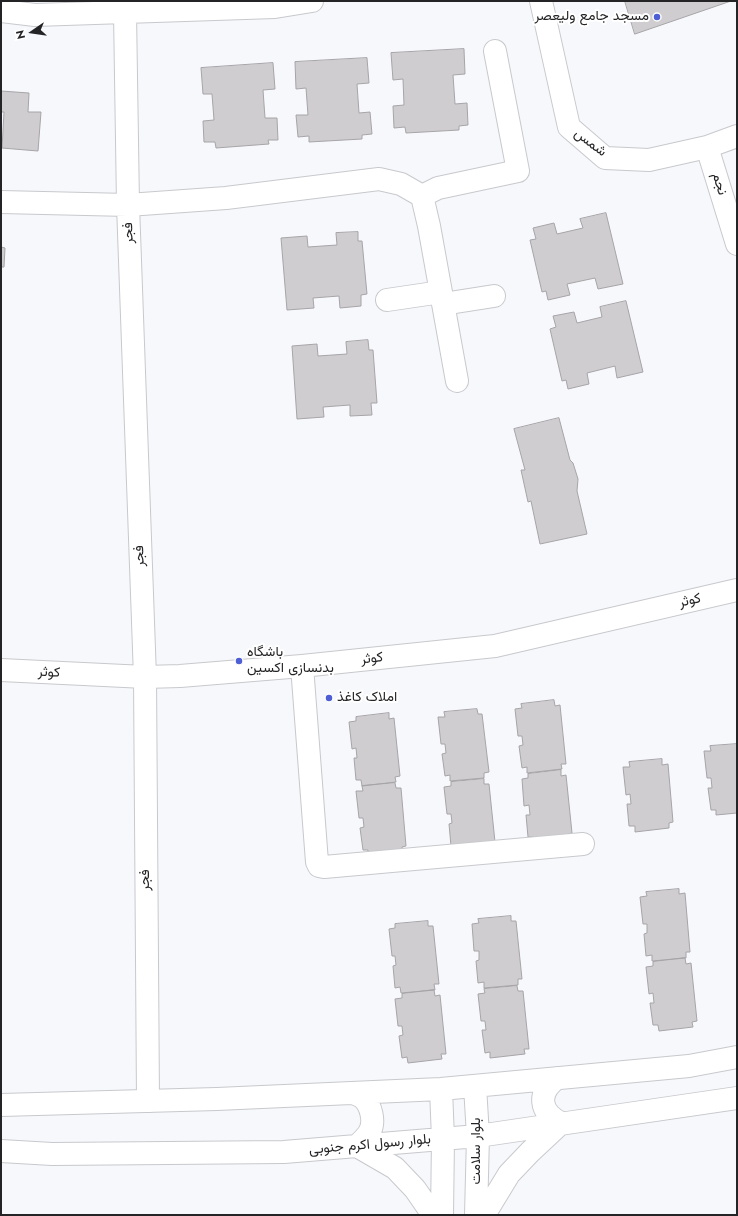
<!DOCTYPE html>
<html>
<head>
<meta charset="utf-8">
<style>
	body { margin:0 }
	#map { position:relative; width:738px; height:1216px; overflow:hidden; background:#f7f8fc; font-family:Jost,sans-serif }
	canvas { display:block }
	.frame { position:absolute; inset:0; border:2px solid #242426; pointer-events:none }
	.north { position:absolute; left:12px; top:12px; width:40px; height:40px; -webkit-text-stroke:3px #fff; paint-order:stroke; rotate:257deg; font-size:11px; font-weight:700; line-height:16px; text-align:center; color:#242426 }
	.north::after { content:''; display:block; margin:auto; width:14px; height:18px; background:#242426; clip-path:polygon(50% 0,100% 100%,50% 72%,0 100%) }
</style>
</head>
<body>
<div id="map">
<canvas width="738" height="1216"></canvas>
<div class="frame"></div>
<div class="north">N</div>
</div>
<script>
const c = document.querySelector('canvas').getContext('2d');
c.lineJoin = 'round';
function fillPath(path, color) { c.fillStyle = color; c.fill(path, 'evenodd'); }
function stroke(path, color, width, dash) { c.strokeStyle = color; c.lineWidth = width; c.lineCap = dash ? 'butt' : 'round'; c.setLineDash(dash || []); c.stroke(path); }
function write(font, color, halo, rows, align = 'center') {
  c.font = font + ' Jost,Vazirmatn,sans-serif'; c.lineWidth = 4; c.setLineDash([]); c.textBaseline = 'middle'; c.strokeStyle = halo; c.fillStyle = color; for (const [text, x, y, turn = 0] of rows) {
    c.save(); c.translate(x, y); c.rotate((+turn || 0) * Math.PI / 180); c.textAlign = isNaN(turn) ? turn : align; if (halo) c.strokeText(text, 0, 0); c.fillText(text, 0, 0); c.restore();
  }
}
const building = new Path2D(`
	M625,1H731L635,34Z
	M464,49L465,74L453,75L455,104L467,103L468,125L459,126V130L406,133L405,127L394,128L393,106L404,105L403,79L393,80L391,53Z
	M367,58L369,83L357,84L359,113L370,112L372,134L362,135V139L309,142V136L298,137L296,115H308L306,88L296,89L295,62Z
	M273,63L275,89L263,90L265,118H277L278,140H268L269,144L216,148L215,142H204L203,121L214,120L212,94H203L201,68Z
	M1,91L29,93L28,112H41L38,151L2,148L4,112H1Z
	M606,213L623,284L598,289L595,278L567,284L570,295L548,300L546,291L542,292L530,240L536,239L533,228L554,223L557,234L583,228L580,219Z
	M358,232V241H362L367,294L361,295V306L340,308L339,296L313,298L314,308L287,310L281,238L307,236L308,247L337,245L336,233Z
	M1,247L5,248L4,267H1Z
	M626,301L643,372L617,378L615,366L587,373L589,384L568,389L566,380L562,381L550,329L556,327L553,316L574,312L577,323L602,317L600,307Z
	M368,340L369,350H373L377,403H371L372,415L350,416V405L323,407L324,417L297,419L292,346L317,344L318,356L347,354L346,342Z
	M559,418L570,460L573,463L578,479L577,491L587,534L540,544L531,501L528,502L521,470H525L514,429Z
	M554,700L555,706L560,705L566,764H561L562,769L527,773V767L522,768L519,746L523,745L522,736H518L515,709L522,708L521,704Z
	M477,709L478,714H482L489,772L484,773V778L450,781V775L445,776L442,754L446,753L445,744H441L438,717H445L444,712Z
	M389,713V719L394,718L400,776L395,777L396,782L362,786L361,780H356L354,758H357L356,748L352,749L349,722L356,721V717Z
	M737,744V813L716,815V810H711L708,788H712L711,778H707L704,751H711L710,746Z
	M662,759V765L668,764L673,822L669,823V828L635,832V826H629L627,804H631L630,794L626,795L623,767H630L629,762Z
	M561,770V776L566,775L572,833L568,834V839L534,843L533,837H528L526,815H530L529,805L524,806L522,779L528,778V774Z
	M484,779V784H489L495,842L451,846L449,824L452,823L451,814H447L444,787L451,786V782Z
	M395,783L396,788H401L406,846L402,847L403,852L368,855V850H363L360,828L364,827L363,818H359L356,791H363L362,786Z
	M679,889V894L685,893L690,952H686V958L652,961V955L646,956L644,934L647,933V924H643L640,897L647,896L646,892Z
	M511,916V921H516L522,979H518V985L484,988V982L478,983L476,961L479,960V951H474L472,924L479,923L478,919Z
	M428,921V926H433L439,984H434L435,990L401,993L400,987L395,988L393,966L396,965L395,956H392L389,929L395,928V924Z
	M685,958L686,964L691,963L697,1021L692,1022L693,1027L659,1031L658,1025H653L650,1003H654L653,993L649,994L646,967L653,966V962Z
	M517,986L518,991H523L529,1049H524L525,1054L490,1058V1052L485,1053L482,1030H486L485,1021H481L478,994L485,993L484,989Z
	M434,990L435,996L440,995L446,1054H441L442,1059L408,1063L407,1057L402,1058L399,1036L403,1035L402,1026H398L395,999L402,998V994Z`);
fillPath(building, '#d0cdd1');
stroke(building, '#a6a4a7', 1);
const minor = new Path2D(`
	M541,1L569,127L605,158L649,160L707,147L737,136
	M1,11L35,15L275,7L312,1
	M125,12L128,205L145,677L148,1101
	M707,147L737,244
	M422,196L438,188L518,171L495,51
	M1,202L128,205L226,198L379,179L401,184L422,196L429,226L457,381
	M387,300L441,292
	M443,304L494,296
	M302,666L317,862L319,866L324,867L583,844
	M1,670L145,677L180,676L302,666L495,646L737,590`);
const major = new Path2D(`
	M475,1086L478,1136L476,1215
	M441,1089L443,1139L442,1215
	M354,1093C357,1095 361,1096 363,1098C371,1105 375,1121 370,1131C367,1137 362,1141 357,1146L395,1168L415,1189L433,1215
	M1,1105L217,1099L441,1089L689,1066L737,1057
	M1,1151L52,1154L284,1152L478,1136L737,1098
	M484,1215L509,1174L530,1152L561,1123C539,1112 537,1093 557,1078`);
stroke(minor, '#c8c9cd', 24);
stroke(major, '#c8c9cd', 24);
stroke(minor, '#fff', 22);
stroke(major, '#fff', 22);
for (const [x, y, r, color] of [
	[657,17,4,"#4e5ed4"],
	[239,661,4,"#4e5ed4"],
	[329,698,4,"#4e5ed4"]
]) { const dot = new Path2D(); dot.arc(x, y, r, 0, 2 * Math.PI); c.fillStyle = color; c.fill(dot); stroke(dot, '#fff', 1.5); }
write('14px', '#242426', '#fff', [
	["مسجد جامع ولیعصر",649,17,"right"],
	["باشگاه",247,653],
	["بدنسازی اکسین",247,669],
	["املاک کاغذ",337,698]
], 'left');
write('14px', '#242426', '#fff', [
	["شمس",590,143,37],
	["نجم",719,184,73],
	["فجر",129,233,-92],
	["فجر",140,556,-92],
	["کوثر",690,601,-13],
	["کوثر",372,659,-6],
	["کوثر",49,673,3],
	["فجر",146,880,-90],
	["بلوار رسول اکرم جنوبی",370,1145,-5],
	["بلوار سلامت",477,1151,-90]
]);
</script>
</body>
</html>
